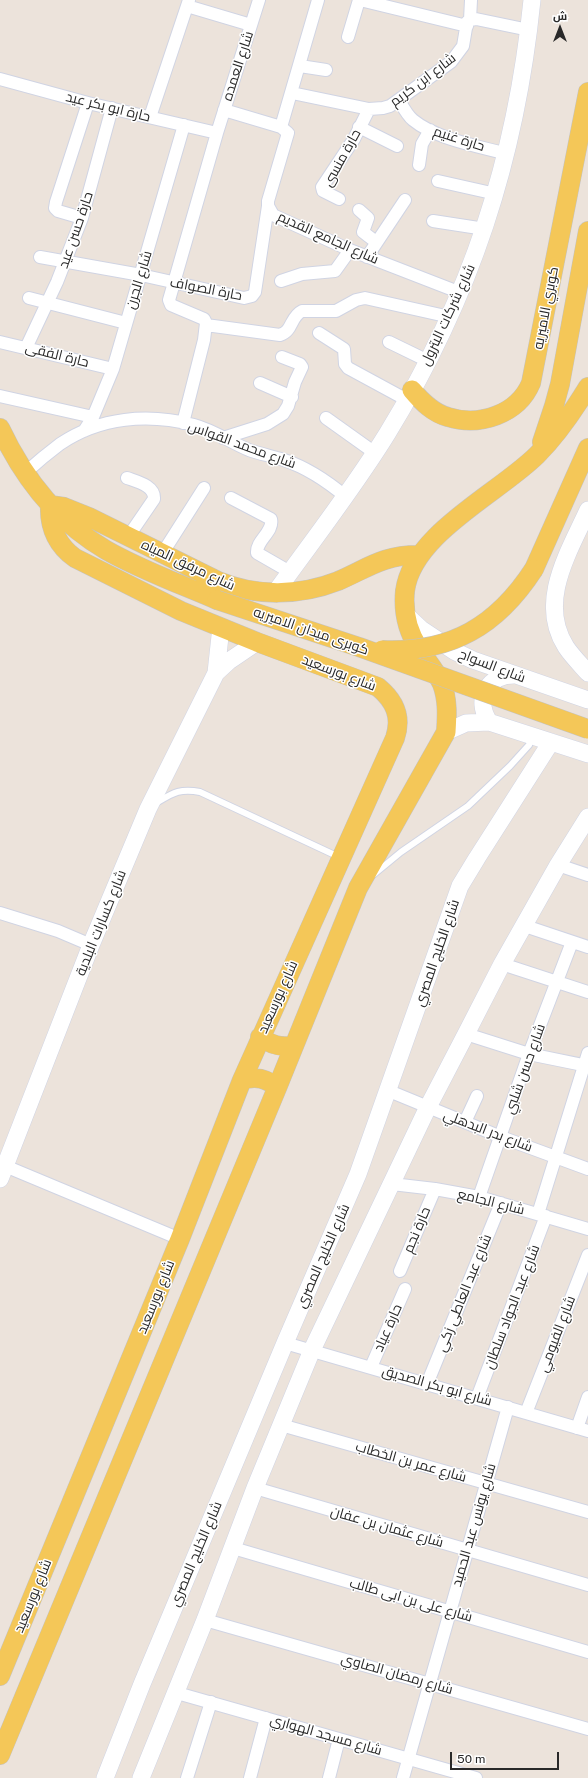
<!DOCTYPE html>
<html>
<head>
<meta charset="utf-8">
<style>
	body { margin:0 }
	#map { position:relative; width:588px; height:1778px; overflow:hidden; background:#ece3db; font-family:"Public Sans",Cairo,sans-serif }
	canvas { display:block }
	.north { position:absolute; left:540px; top:8px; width:40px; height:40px; -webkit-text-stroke:3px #fff; paint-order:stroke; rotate:0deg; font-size:11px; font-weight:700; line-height:16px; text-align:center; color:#292929 }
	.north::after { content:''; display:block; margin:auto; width:14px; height:18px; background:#292929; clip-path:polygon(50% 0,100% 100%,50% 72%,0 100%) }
	.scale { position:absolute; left:450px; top:1752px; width:109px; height:18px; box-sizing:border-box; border:2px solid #292929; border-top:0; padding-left:5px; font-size:12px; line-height:14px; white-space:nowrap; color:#292929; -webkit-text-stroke:3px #fff; paint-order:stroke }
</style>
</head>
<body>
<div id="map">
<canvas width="588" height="1778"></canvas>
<div class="north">ش</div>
<div class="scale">50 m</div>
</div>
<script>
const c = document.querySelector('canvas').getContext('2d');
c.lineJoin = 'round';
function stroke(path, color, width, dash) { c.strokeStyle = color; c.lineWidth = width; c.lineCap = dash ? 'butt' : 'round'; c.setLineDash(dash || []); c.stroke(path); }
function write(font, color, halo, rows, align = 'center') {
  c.font = font + ' "Public Sans",Cairo,sans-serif'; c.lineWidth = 3; c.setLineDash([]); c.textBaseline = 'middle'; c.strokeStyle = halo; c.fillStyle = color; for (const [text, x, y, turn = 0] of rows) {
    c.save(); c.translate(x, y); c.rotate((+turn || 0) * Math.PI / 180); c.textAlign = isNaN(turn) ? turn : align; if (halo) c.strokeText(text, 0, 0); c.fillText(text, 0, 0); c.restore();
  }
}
const lane = new Path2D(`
	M156,803C173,793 180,788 200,792L339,857
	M373,875L401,852L468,806L510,766L529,745L532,736`);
const street = new Path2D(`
	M360,0L467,26
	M187,6L251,25
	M470,20L471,0
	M348,37L359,0
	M300,66L326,70
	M0,79L88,103L217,133
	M292,93L369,109L383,108L390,106L451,62L463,46L467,22L470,20L476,19L529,30
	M399,100C403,107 407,115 413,120C436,139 478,146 507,154
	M224,110L281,127L288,133L268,201V206L273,215L350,250L461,293
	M150,117L189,0
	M281,127L318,0
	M359,127L397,146
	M419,165L422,144L430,130
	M438,181L496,194
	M339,199L323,191L322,187L354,139L369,109
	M359,210L368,218L363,232L376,242
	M82,218L58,211L55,208L56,202L88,103
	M433,221L485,229
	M40,257L141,275L244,298L252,296L255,292L268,206
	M367,257L405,200
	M281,281L302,274L335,271L350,250
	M29,298L126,323
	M206,325L280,335C293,331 290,317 302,311H336L356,300L365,298L450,317
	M319,333L344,349L345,364L348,368L407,400
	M0,342L113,369
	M389,342L428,361
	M26,348L57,282L82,218L112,108
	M260,383L292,397
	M0,396L93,417
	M326,418L375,453
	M183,423L204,340L206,323L204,319L171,305L169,300L217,133L259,0
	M84,431L93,417L113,369L184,125
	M223,438L267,424L283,414L288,406L295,382L302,367L300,364L282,357
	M25,473C36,463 48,453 60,444C100,417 148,413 194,425C213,430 230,442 249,450C260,454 272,456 284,460C308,468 327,481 346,497
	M127,478C138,482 155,486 154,499L128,537
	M231,498L271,519C274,532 256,540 257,553L290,572
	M162,554L204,488
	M558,865L588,875
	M0,913L58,931L91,945
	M525,926L588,947
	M502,964L588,992
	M466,1034L529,1054L588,1066
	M389,1091L501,1137L588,1169
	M465,1122L477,1096
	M5,1166L180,1239
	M392,1184L435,1189L479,1197L588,1229
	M479,1197L529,1054L572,942
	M538,1214L588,1053
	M400,1271L435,1189
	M285,1343L588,1431
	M371,1367L405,1289
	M427,1384L501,1203
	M477,1398L546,1216
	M526,1413L588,1255
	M281,1425L588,1512
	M577,1428L588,1397
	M255,1488L588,1585
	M233,1548L588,1652
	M205,1620L588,1729
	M177,1693L476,1778
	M187,1778L211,1702
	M250,1778L266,1718
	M329,1778L339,1739
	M403,1778L508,1407`);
const secondary = new Path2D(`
	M588,510C569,552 537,602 566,647C572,656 581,665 588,673
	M275,593C313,540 353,489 387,434C471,297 516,159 532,0
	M406,615L421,629L454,651L473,660L588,700
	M216,673L229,661L257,642
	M489,722C474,698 488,674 516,675
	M446,732L466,723L489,722L588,754
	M0,1179L91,945L148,809L216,673L221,627
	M105,1778L142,1684L285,1343L358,1174L460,886L477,858L551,742
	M141,1778L205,1620L255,1488L312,1350L428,1107L466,1034L502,964L558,865L588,817`);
const primary = new Path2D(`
	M412,390C422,402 433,413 448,417C480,427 518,414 531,383L588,92
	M0,428C23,477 58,522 106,550C141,570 180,584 217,600
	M542,442L554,406L560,384L588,231
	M50,505L64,507L89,517L218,581C256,597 300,596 338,581C368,568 383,555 418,555
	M534,569L588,448
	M260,1037C271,1045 281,1048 294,1045
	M242,1080C256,1076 267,1078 277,1088
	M0,1676L180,1239L242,1080L395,738C402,717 395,701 378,687L257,642L181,611L75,558C57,545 49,528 50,505
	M0,1755L277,1088L358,888L446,732C447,716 448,700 442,684C436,671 427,661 419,649C408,632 403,611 405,591C412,534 499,493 537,455C557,435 574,410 588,387`);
stroke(lane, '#d0d4e3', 8);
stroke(street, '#d0d4e3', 14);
stroke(secondary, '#d0d4e3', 18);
stroke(primary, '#c3c3c3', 20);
stroke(lane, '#fff', 6);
stroke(street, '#fff', 12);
stroke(secondary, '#fff', 17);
stroke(primary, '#f4c758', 19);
const primaryBridge = new Path2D(`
	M217,600L359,647L588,729
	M382,650C451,653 497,626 534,569`);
stroke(primaryBridge, '#c3c3c3', 20, []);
stroke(primaryBridge, '#f4c758', 19);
write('14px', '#292929', '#fff', [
	["شارع العمده",238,66,-72],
	["شارع ابن كريم",423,80,-37],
	["حارة ابو بكر عيد",108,107,14],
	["حارة غنيم",459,139,18],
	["حارة منسى",342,158,-61],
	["حارة حسن عيد",76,230,-71],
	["شارع الجامع القديم",328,238,24],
	["شارع الجرن",139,280,-73],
	["حارة الصواف",206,289,11],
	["كوبري الاميريه",546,308,-79],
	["شارع شركات البترول",448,315,-65],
	["حارة الفقى",57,355,14],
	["شارع محمد القواس",242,445,20],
	["شارع مرفق المياه",188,565,25],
	["كوبرى ميدان الاميريه",311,631,19],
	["شارع السواح",492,666,21],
	["شارع بورسعيد",339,673,21],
	["شارع كسارات البلدية",101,923,-68],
	["شارع الخليج المصري",437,953,-71],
	["شارع بورسعيد",278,997,-66],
	["شارع حسن شلبي",525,1069,-70],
	["شارع بدر البدهلي",488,1131,21],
	["شارع الجامع",491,1202,14],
	["حارة نجم",417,1230,-67],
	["شارع الخليج المصري",323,1256,-66],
	["شارع عبد العاطي زكي",464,1293,-68],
	["شارع بورسعيد",156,1297,-68],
	["شارع عبد الجواد سلطان",512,1307,-69],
	["حارة عياد",388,1328,-66],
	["شارع الفيومي",557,1334,-69],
	["شارع ابو بكر الصديق",437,1386,16],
	["شارع عمر بن الخطاب",411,1462,16],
	["شارع يونس عبد الحميد",474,1525,-74],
	["شارع عثمان بن عفان",387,1527,16],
	["شارع الخليج المصري",196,1554,-67],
	["شارع بورسعيد",33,1596,-68],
	["شارع على بن ابى طالب",411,1600,16],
	["شارع رمضان الصاوي",397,1674,16],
	["شارع مسجد الهواري",326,1735,16]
]);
</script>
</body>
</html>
